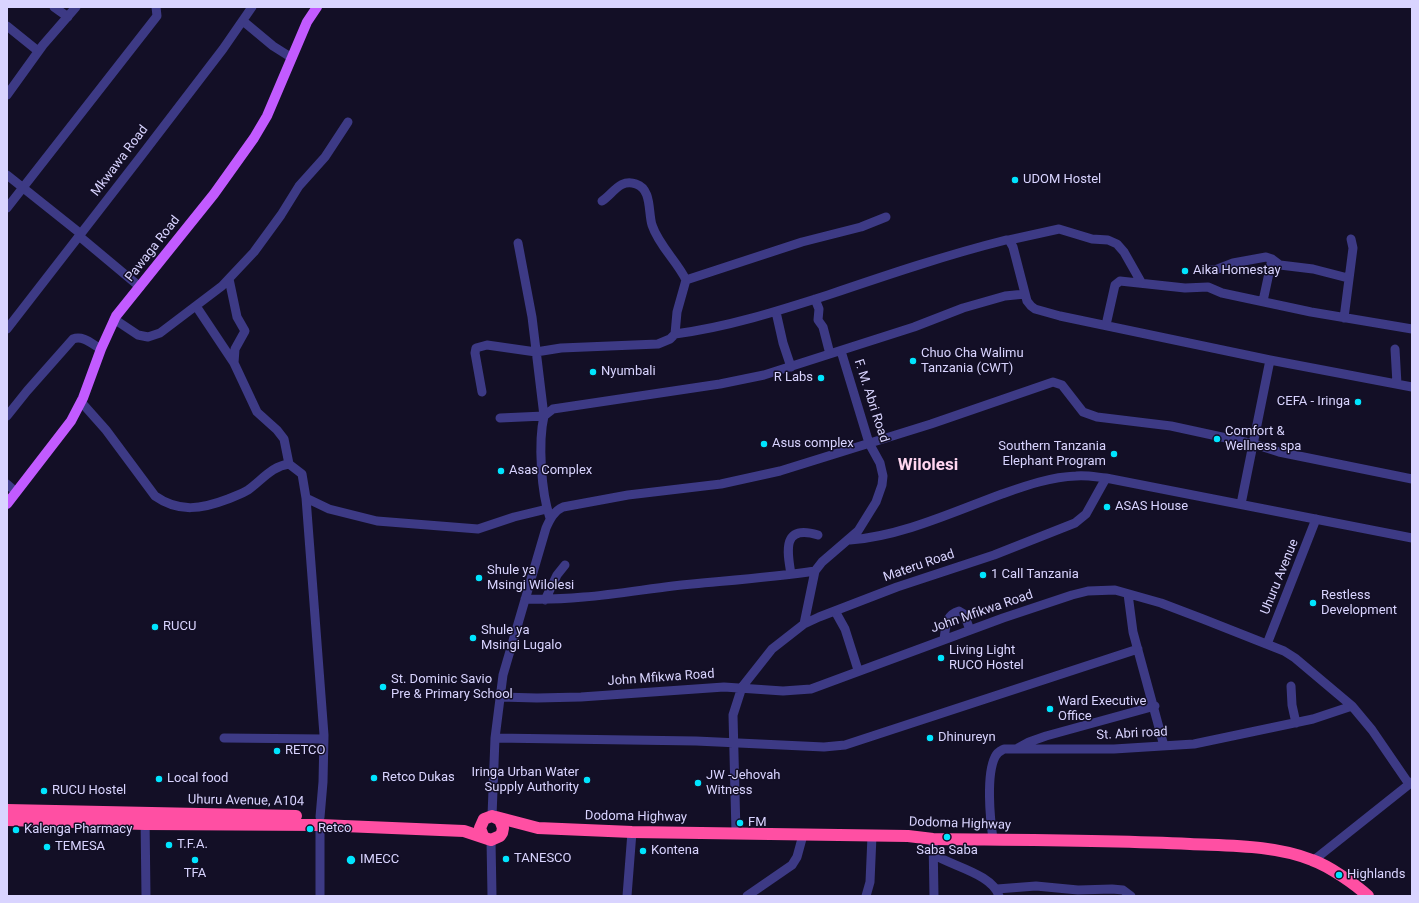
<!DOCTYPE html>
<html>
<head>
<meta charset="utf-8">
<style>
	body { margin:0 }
	#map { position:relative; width:1419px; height:903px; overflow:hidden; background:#130f26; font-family:Roboto,sans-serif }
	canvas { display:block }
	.frame { position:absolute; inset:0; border:8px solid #d9d4ff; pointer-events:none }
</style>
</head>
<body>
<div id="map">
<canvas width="1419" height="903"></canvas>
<div class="frame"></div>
</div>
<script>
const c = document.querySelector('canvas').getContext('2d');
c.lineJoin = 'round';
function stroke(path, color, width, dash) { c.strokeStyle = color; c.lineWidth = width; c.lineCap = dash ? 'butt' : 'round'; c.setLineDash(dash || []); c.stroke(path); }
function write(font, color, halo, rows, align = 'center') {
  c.font = font + ' Roboto,sans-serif'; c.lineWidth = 3; c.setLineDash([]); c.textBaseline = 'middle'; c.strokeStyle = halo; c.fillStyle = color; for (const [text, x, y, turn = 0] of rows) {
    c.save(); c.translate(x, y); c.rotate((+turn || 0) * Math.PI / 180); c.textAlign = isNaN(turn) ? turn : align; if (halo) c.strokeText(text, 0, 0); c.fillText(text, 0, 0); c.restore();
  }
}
stroke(new Path2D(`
	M54,7L68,17
	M243,21L273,46L292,58
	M7,26L38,51
	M7,95L43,45L76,7
	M7,175L81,234
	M602,201C613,194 620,178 636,184C652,189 648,212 652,225C659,246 677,261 686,280L677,312L675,334
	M7,208L157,16L156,7
	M79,236L140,287
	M1009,240L1059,229L1092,239L1108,240L1117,244L1124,252L1141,282
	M1206,270H1215L1233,263L1266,257L1272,259L1280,265L1313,269L1348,278
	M229,279L237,317L245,331L235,349L234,363
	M686,280L802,242L861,227L886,217
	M815,299L819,309L818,320L823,327L830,354
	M1263,301L1272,259
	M196,306L234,363L257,412L277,430L284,439L289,464
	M776,312L783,343L791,367
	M1344,318L1353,248L1351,239
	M114,319L138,335L148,337L160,333L222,286L254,252L281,215L299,186L325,157L348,122
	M1106,325L1115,285L1120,281L1185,288L1208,287L1222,293L1311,312L1412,329
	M7,329L138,160L223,49L252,7
	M1395,349L1397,384
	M482,392L475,353L476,348L487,345L536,352L561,348L658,344L670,339L675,334C728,327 778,311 828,295C887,275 946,255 1006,240H1009L1013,247L1027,301L1031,306L1035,309L1060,316L1270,360L1412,387
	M82,403L106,430L155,496C179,513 202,509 228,499C235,496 242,494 248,490C262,480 272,466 289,464L302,474L306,498L324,735L323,782L320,817
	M7,416L27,391L73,339C83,335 92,344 101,349
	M500,418L544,416L532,317L518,243
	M7,484L16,492
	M306,498L329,509L377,521L478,529L514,517L547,509
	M1241,504L1270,360
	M550,518C541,492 538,442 544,416L553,409L720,384L764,375L914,327L963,308L1005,296L1025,294
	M850,540C902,536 953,512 1002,494C1025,486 1050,477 1076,476C1086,475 1096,477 1106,478L1412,538
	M791,574C787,551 782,524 818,535
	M1128,594L1133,632L1164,746
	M525,599C575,601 624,592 673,586C721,581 768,578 815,571
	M545,600L557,575L565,565
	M835,611L845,629L858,670
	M804,624L815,571L822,562L858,531L876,502L882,485L883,476L880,463L869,443L841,351
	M944,639C946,627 945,615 959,611L964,614L970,630
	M1267,644L1316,519
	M1291,686L1292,705L1296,723
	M500,697L537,698L581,697L724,687L783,691L811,689L1003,618L1072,595L1088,591L1115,590L1161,603L1203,619L1284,651L1295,658L1352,706L1372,730L1409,784
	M224,738L324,739
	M495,738L696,741L824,747L845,745L1138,649
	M1018,748L1029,742L1046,736L1155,706
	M492,816L495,738L503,675L546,528C550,519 554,511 563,507L628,495L721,484L780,471L931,424L1053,382L1062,385L1083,412L1097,417L1171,426L1254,444L1279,452L1412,479
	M145,818L146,896
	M320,825V896
	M736,833L733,715L742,687L772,649L804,624L819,617L897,587L994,555L1075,523L1086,514L1106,478
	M933,839L934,896
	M993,839C990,818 986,775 995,757C997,752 1000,751 1004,749H1114L1194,744L1313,719L1352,706
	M491,840L492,896
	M933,854C951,866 993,874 999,896
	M1314,860L1412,782
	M997,889L1036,886L1078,890L1112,889L1123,890L1131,896
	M627,896L632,832
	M747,896L792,865L797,857L803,835
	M866,896L870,882L872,836`), '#3d3a85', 9);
stroke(new Path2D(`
	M7,504L71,421L83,398L101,349L116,316L214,194L254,138L267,116L307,22L317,7`), '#c25bff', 10);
stroke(new Path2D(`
	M7,810L296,816
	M496,817L538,828L632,832L908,836L933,839C1019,840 1105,840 1190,844C1231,846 1274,845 1312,860C1329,866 1355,884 1368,896
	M7,820L145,824L320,825L464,831L491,840L500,836L502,833L503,828L500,820L492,816L484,819L480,828L483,836`), '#ff4fa3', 12);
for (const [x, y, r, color] of [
	[1015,180,4,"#00e5ff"],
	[1185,271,4,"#00e5ff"],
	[913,361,4,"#00e5ff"],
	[593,372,4,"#00e5ff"],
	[821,378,4,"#00e5ff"],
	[1358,402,4,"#00e5ff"],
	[1217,439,4,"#00e5ff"],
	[764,444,4,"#00e5ff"],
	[1114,454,4,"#00e5ff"],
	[501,471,4,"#00e5ff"],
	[1107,507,4,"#00e5ff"],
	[983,575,4,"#00e5ff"],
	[479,578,4,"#00e5ff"],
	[1313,603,4,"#00e5ff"],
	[155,627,4,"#00e5ff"],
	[473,638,4,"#00e5ff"],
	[941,658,4,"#00e5ff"],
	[383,687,4,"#00e5ff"],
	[1050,709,4,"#00e5ff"],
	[930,738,4,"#00e5ff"],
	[277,751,4,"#00e5ff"],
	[374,778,4,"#00e5ff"],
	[159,779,4,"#00e5ff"],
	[587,780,4,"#00e5ff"],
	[698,783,4,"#00e5ff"],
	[44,791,4,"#00e5ff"],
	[740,823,4,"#00e5ff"],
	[310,829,4,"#00e5ff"],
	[16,830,4,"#00e5ff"],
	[947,837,4,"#00e5ff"],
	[169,845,4,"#00e5ff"],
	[47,847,4,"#00e5ff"],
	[643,851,4,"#00e5ff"],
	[506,859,4,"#00e5ff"],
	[195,860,4,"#00e5ff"],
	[351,860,5,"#00e5ff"],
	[1339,875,4,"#00e5ff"]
]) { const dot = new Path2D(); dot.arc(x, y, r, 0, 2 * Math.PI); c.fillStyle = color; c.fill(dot); stroke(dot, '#130f26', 1.5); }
write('13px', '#d9d4ff', '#130f26', [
	["Mkwawa Road",120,161,-53],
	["Pawaga Road",153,249,-52],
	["F. M. Abri Road",871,401,72],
	["Materu Road",919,566,-19],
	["Uhuru Avenue",1280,577,-68],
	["John Mfikwa Road",982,612,-19],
	["John Mfikwa Road",661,678,-4],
	["St. Abri road",1132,734,-3],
	["Uhuru Avenue, A104",246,801,1],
	["Dodoma Highway",636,817,1],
	["Dodoma Highway",960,824,2]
]);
write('13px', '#d9d4ff', '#130f26', [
	["UDOM Hostel",1023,180],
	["Aika Homestay",1193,271],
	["Chuo Cha Walimu",921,354],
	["Tanzania (CWT)",921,369],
	["Nyumbali",601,372],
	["R Labs",813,378,"right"],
	["CEFA - Iringa",1350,402,"right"],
	["Comfort &",1225,432],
	["Wellness spa",1225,447],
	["Asus complex",772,444],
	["Southern Tanzania",1106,447,"right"],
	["Elephant Program",1106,462,"right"],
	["Asas Complex",509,471],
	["ASAS House",1115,507],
	["Shule ya",487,571],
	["Msingi Wilolesi",487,586],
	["1 Call Tanzania",991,575],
	["Restless",1321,596],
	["Development",1321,611],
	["RUCU",163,627],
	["Shule ya",481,631],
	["Msingi Lugalo",481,646],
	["Living Light",949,651],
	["RUCO Hostel",949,666],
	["St. Dominic Savio",391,680],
	["Pre & Primary School",391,695],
	["Ward Executive",1058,702],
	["Office",1058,717],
	["Dhinureyn",938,738],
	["RETCO",285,751],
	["Iringa Urban Water",579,773,"right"],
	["Supply Authority",579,788,"right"],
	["JW -Jehovah",706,776],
	["Witness",706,791],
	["Retco Dukas",382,778],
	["Local food",167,779],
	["RUCU Hostel",52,791],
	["FM",748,823],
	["Retco",318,829],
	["Kalenga Pharmacy",24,830],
	["T.F.A.",177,845],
	["TEMESA",55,847],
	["Kontena",651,851],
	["Saba Saba",947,851,"center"],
	["TANESCO",514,859],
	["IMECC",360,860],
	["TFA",195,874,"center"],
	["Highlands",1347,875]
], 'left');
write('bold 17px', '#ffd6f0', '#130f26', [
	["Wilolesi",928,466]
]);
</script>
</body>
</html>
